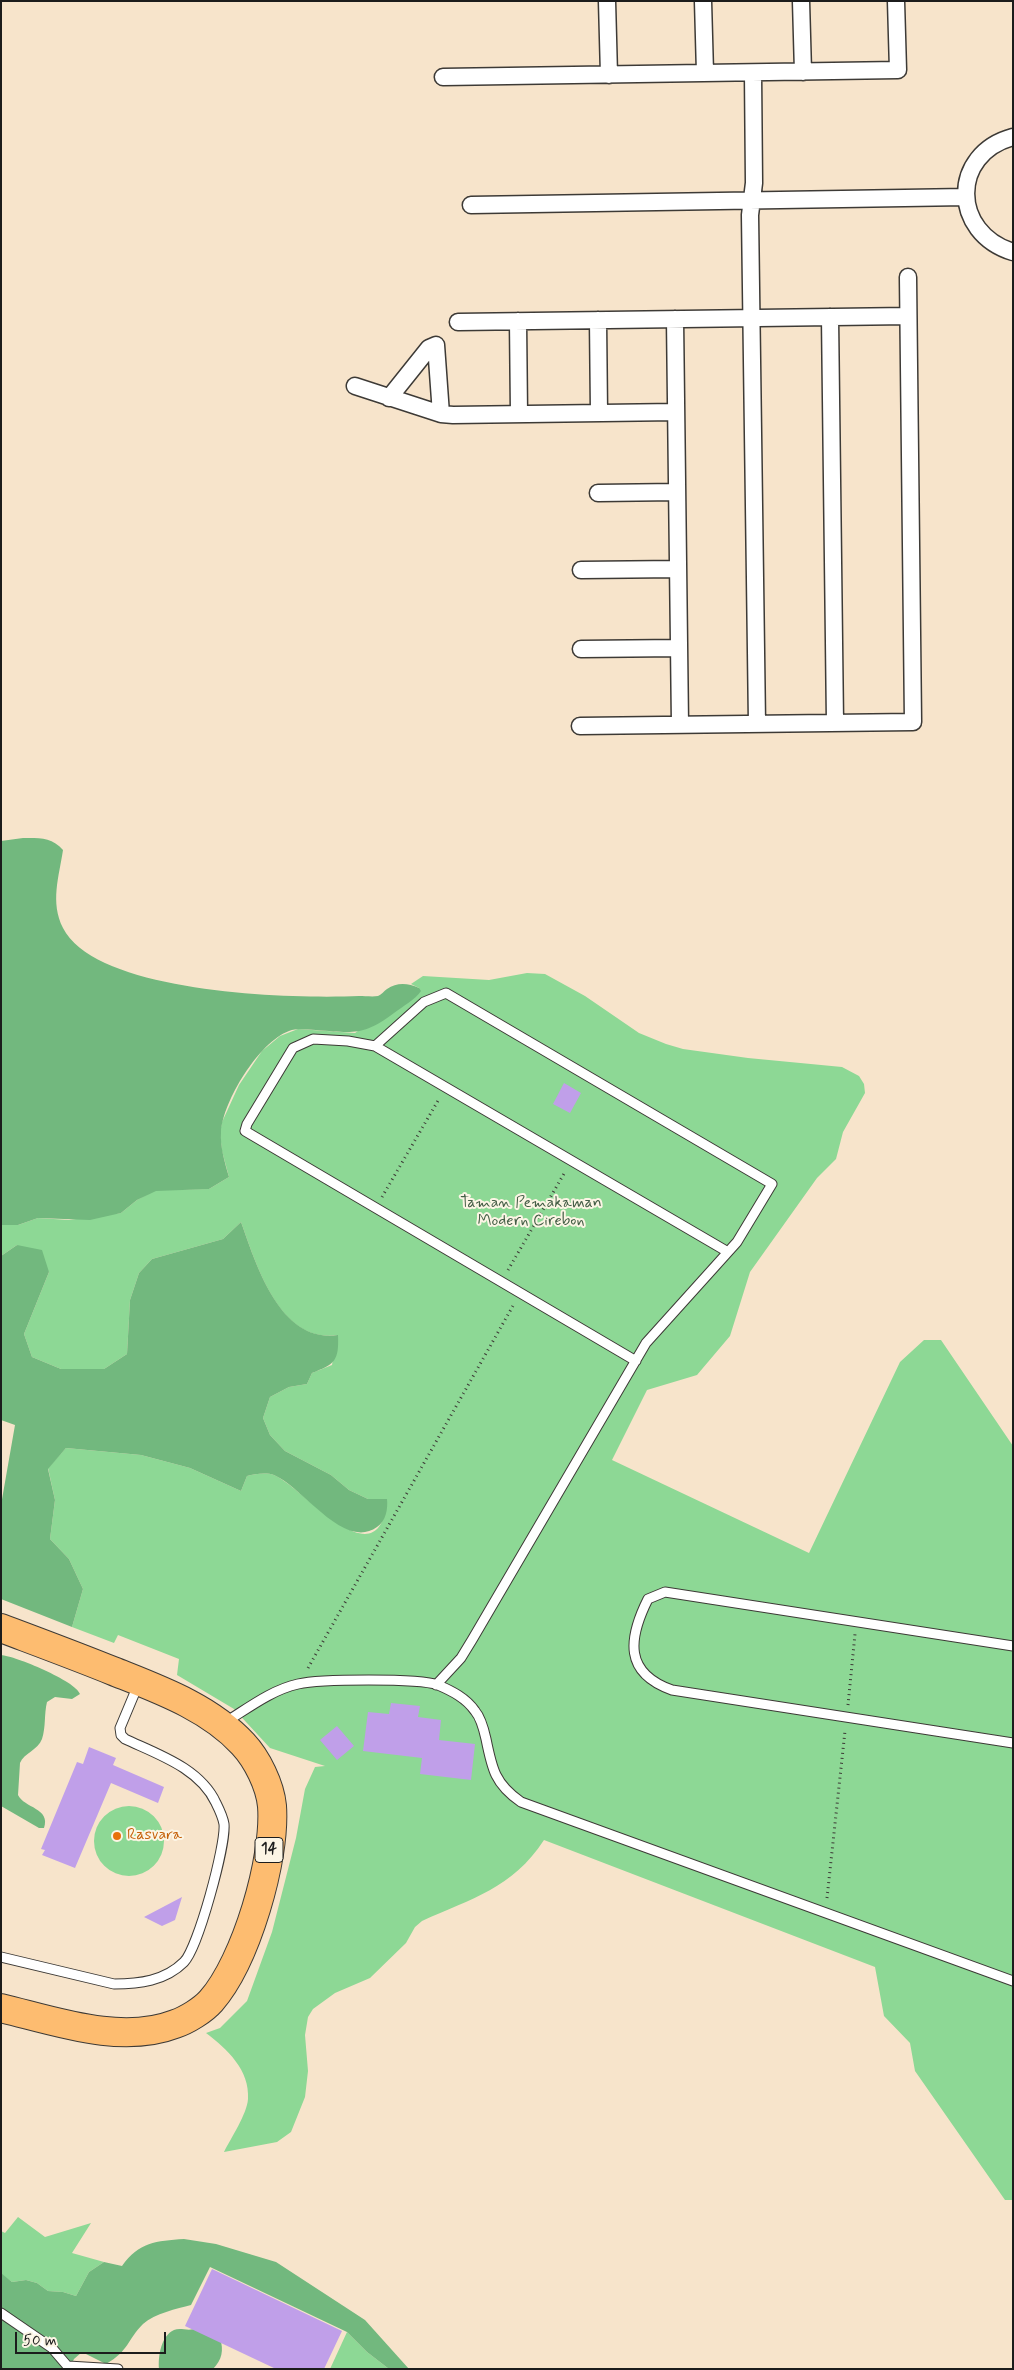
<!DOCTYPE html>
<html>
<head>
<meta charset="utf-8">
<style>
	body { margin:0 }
	#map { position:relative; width:1014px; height:2370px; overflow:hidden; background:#f7e4cb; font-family:Mynerve,sans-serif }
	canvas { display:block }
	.frame { position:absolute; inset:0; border:2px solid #1c1c1c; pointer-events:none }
	.scale { position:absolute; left:15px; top:2332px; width:151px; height:22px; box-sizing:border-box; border:2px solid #1c1c1c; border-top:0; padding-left:6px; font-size:15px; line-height:18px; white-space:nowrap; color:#1c1c1c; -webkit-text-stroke:4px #fcf5e5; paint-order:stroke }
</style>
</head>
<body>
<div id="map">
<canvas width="1014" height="2370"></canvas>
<div class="frame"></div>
<div class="scale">50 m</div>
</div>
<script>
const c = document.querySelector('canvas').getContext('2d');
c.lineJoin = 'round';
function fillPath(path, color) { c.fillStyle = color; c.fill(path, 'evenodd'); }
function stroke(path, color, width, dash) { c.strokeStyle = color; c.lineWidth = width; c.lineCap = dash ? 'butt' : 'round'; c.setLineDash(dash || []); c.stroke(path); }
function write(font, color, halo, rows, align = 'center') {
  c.font = font + ' Mynerve,sans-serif'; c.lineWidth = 4; c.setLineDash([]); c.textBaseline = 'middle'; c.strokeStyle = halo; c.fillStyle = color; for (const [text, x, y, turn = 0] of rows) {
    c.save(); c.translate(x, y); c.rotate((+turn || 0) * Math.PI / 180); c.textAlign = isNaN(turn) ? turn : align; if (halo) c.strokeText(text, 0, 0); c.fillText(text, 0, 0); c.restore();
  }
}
fillPath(new Path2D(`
	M527,973L545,974L585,996L639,1033L666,1044L683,1049L748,1058L842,1067L859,1076L864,1084L865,1093L843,1132L836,1159L817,1178L750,1272L730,1336L697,1375L647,1390L612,1460L809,1553L900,1362L924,1340H941L1013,1446V2200H1005L915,2071L910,2043L884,2016L875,1967L544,1840C512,1889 472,1898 422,1921L415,1927L406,1943L370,1978L335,1993L313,2009L308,2017L305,2035L308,2071L305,2097L291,2132L277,2142L224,2152C231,2138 247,2114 248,2099C250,2070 227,2049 206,2033L220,2028L247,2001L272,1932L296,1838L305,1789L315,1767L325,1766L270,1748L234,1709L177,1675L179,1659L118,1635L114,1643L72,1627L83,1589L69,1559L50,1539L55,1500L48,1468L66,1448L141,1455L190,1468L241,1491L247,1476C255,1474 266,1472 274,1475C303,1487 379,1584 387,1500L368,1499L349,1490L331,1475L285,1451L270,1435L263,1418L270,1397L289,1387L307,1384L312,1373L332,1365L337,1335C280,1344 256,1264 241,1222L223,1239L152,1259L139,1273L130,1300L127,1354L104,1369H61L32,1357L24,1334L49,1272L17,1245L1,1256V1225H18L38,1218L69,1220L121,1213L137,1200L156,1190L209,1189L229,1177L222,1151L220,1133L222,1122L239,1085L262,1051L280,1036L298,1029L355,1033L419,988L411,984L423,976L489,980Z
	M94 1841a35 35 0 1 1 70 0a35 35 0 1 1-70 0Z
	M18,2217L45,2237L91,2223L72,2253L104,2262L89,2272L76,2296L63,2292L48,2291L37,2283L26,2280L12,2282L1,2274V2231L5,2233Z
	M347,2332L367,2352L389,2369H330Z`), '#8dd895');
fillPath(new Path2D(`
	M23,838C39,838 52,837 63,850C59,877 50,902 63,928C97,994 292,999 359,996C365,996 373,997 378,996C381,995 384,991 387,989C397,982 408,983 419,988L421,991C415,1000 403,1006 394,1013C363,1036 354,1033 316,1030C307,1030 298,1028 289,1031C259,1042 223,1101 221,1132C220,1147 225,1163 229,1177L209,1189L156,1191L137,1200L121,1213L90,1220L38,1218L18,1225H1V841Z
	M241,1222C256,1264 280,1344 338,1335C339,1361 335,1364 312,1373L307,1384L289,1387L270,1397L263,1418L270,1435L285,1451L331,1475L349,1490L368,1499H387C388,1509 386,1521 377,1527C344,1551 304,1488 274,1475C266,1472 255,1474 247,1476L241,1491L190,1468L141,1455L66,1448L48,1469L55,1500L50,1539L69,1559L83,1589L72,1627L1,1599V1505L15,1425L1,1420V1256L17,1245L42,1250L49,1272L24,1334L32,1357L61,1369H104L127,1354L130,1300L139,1273L152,1259L223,1239Z
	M1,1655C15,1656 76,1681 80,1694L72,1699L55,1697L47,1702C44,1714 46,1727 42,1739C38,1750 24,1753 20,1763L18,1795C24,1808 51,1808 44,1828H39L1,1806Z
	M184,2239L216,2244L276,2262L365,2320L409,2369H389L367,2352L347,2332L210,2267L191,2305C177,2309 155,2313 143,2324C127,2340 129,2351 106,2364L82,2352L74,2359L69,2369H1V2273L12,2282L26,2280L37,2283L48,2291L63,2292L76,2296L89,2272L104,2262L122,2266C139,2242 156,2241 184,2239Z
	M197,2328L220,2338C224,2350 222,2360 213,2369H159C158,2356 161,2336 174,2330C181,2327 188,2332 197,2328Z`), '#72b87e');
fillPath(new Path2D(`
	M564,1083L581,1093L570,1113L553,1104Z
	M391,1703L420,1706L418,1717L441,1720L439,1740L475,1744L471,1780L420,1774L422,1758L363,1751L368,1712L389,1714Z
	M337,1726L354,1746L337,1760L320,1740Z
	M89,1747L116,1758L113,1765L164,1787L158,1803L111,1783L75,1868L42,1855L45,1850L41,1849L77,1762L83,1764Z
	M182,1897L175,1920L162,1926L144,1917Z
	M212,2269L342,2331L324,2369H276L185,2326Z`), '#c09fe9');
const service = new Path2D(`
	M375,1046L424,1002L446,993L772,1184L737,1242L646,1343L472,1640L461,1658L436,1685
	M636,1361L245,1131L247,1124L293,1048L313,1039L348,1041L375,1046L728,1252
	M1013,1646L665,1592L648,1599C628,1639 624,1673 672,1690L1013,1743
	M224,1723C247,1709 271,1690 298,1684C319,1679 419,1678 438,1685C452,1691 466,1698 475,1711C481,1718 484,1730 486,1739C492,1769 495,1784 521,1802L1013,1981
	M1,1957L114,1984C139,1984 165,1981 184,1962C198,1948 226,1845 224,1824C223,1818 219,1809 216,1803C200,1768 157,1754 125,1739L121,1735L120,1728L138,1685
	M1,2313L52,2348L70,2369
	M68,2366L118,2369`);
const minor = new Path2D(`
	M607,1L609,75
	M703,1L705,73
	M801,1L803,72
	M753,73L754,183L750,215L757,724
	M443,77L898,70L896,1
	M1013,137C950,154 951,233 1013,252
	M471,205L966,197
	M830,317L835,723
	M675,319L680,725
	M598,320L599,413
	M518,321L519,414
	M458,322L908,316
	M355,386L441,414L453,415L676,412
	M389,398L429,348L436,345L441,414
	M598,493L677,492
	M581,570L678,569
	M581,649L679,648
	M580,726L913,722L908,277`);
const trunk = new Path2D(`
	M1,1628C38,1642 76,1656 113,1671C158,1689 209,1707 243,1744C257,1759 270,1785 272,1806C276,1859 246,1961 211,2001C203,2010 187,2020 175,2024C121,2045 55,2021 1,2008`);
stroke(service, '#3d3a36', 11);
stroke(minor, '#3d3a36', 19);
stroke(trunk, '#3d3a36', 30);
stroke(new Path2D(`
	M382,1197L439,1099
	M508,1270L565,1172
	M308,1668L514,1304
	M848,1705L855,1634
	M827,1898L845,1731`), '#3d3a36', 3, [1, 4]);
stroke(service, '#fff', 9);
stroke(minor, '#fff', 16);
stroke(trunk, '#fdbc70', 28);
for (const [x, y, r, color] of [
	[117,1836,5,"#e8710a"]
]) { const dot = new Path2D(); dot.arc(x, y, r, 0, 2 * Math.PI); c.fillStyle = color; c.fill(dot); stroke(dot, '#fcf5e5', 2); }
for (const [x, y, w] of [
	[269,1850,28]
]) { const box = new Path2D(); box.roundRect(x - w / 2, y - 12.5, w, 25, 4); c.fillStyle = '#fcf5e5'; c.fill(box); stroke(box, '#1c1c1c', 1); }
write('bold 15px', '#1c1c1c', null, [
	["14",269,1850]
]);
write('16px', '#445e46', '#fcf5e5', [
	["Taman Pemakaman",531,1204],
	["Modern Cirebon",531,1222]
]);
write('16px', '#c56008', '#fcf5e5', [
	["Rasvara",127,1836]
], 'left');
</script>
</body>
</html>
